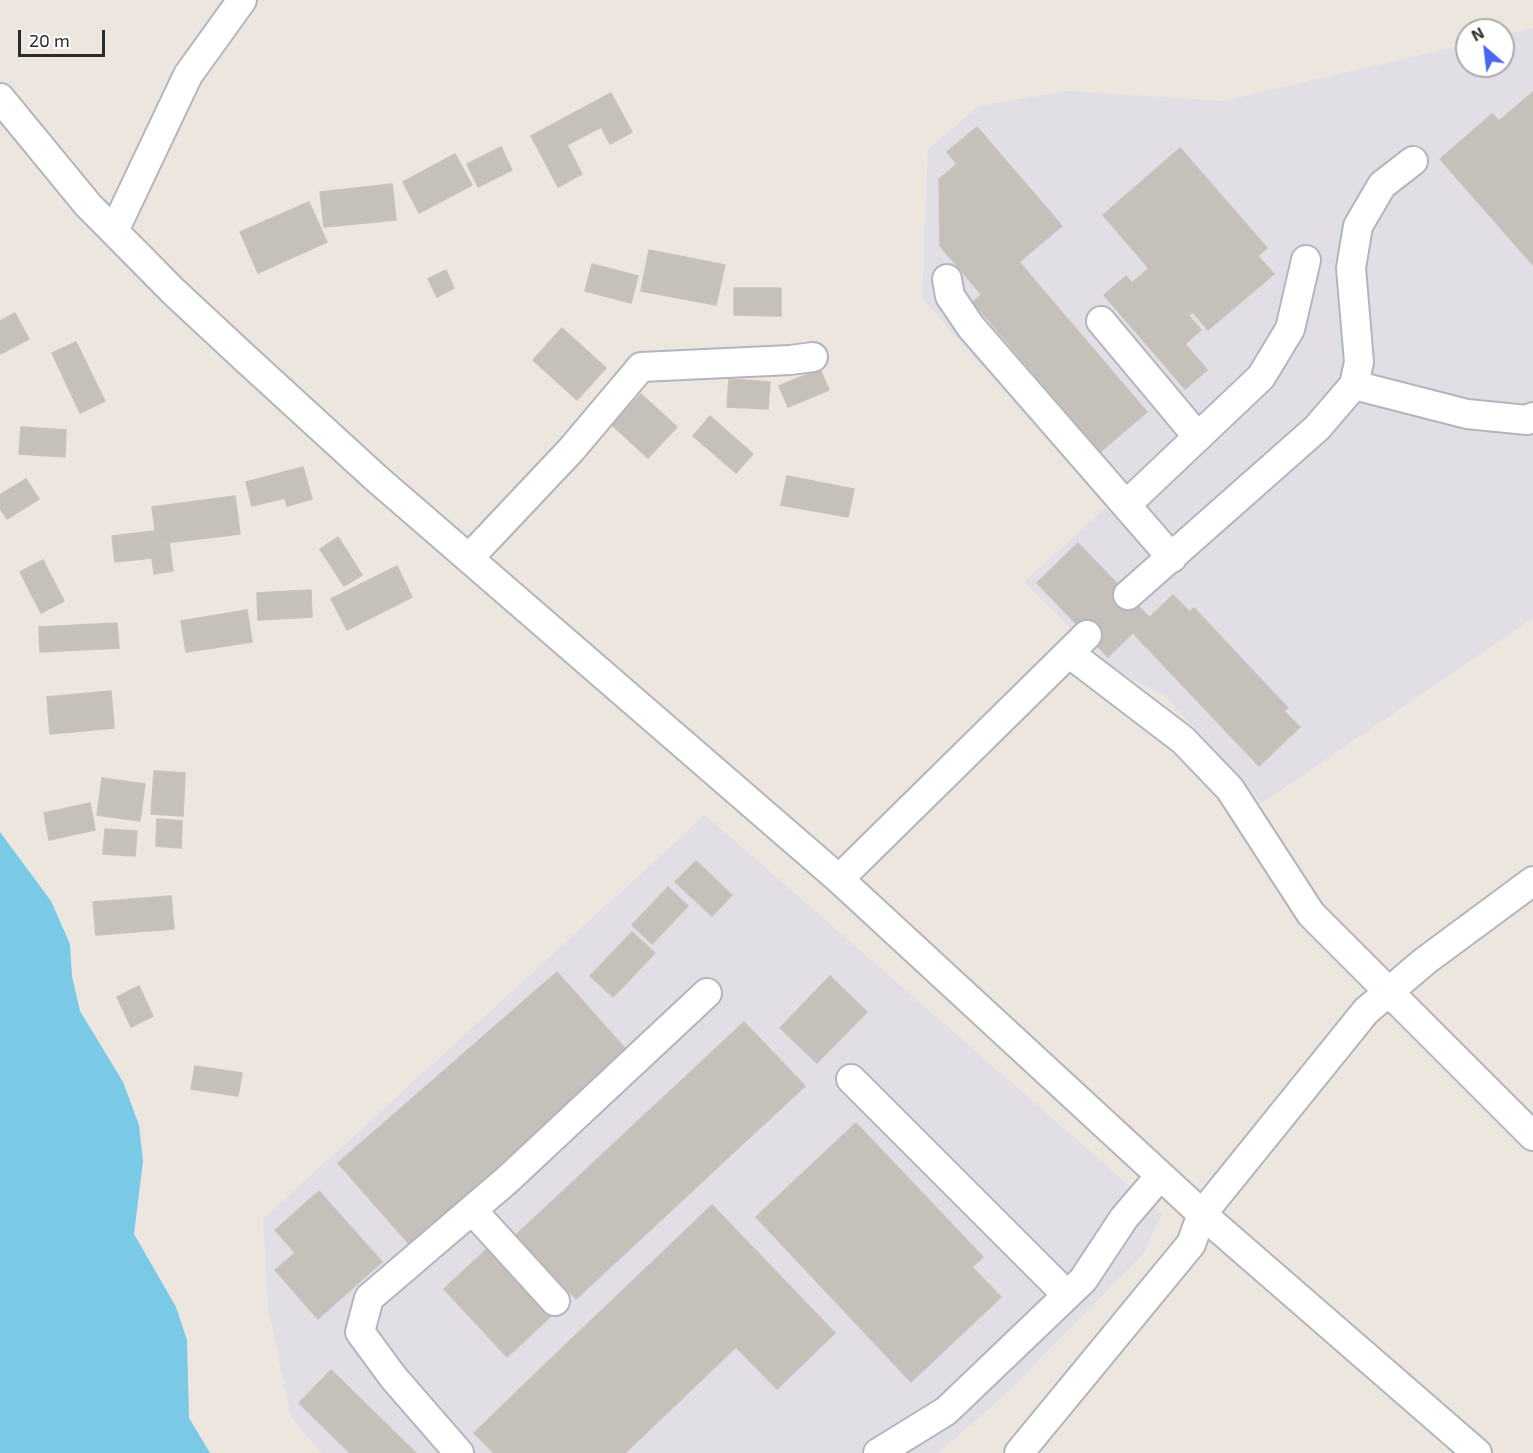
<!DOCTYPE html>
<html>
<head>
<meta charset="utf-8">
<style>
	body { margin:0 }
	#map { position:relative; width:1533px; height:1453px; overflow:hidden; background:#ece6df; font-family:"Exo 2",sans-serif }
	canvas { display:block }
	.north { position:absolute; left:1455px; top:18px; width:60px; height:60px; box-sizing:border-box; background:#fff; border:2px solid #aaa; border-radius:50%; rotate:332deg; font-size:16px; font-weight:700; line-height:24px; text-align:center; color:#2b2b2b }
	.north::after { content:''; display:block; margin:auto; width:21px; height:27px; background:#4967ef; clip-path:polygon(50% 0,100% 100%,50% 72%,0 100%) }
	.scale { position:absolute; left:18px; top:30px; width:87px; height:27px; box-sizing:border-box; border:3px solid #2b2b2b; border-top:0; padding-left:8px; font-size:18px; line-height:21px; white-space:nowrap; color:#2b2b2b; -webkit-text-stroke:4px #fff; paint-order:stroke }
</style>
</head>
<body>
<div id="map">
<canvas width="1533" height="1453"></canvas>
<div class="north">N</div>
<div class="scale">20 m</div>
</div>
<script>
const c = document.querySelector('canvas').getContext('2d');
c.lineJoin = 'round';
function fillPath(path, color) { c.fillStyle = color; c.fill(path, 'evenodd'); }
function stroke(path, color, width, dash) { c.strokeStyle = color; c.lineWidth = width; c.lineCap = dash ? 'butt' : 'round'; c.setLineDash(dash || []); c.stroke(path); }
fillPath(new Path2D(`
	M1533,28V618L1262,803L1165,696L1110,668L1024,582L1106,507L922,298L928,150L978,106L1068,91L1223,101L1467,44V66H1503V35Z
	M705,815L1162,1214L1143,1254L1008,1392L938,1453H321L291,1417L268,1308L263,1219Z`), '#e1dfe5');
fillPath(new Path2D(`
	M0,832L51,901L70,944L72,976L80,1011L123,1082L139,1125L143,1161L134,1234L176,1307L187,1340L189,1418L210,1453H0Z`), '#79c9e7');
const building = new Path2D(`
	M1533,92V265L1440,159L1492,114L1499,121Z
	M611,93L632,132L610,144L601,127L567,145L582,174L558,187L531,136Z
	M977,127L1062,226L981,294L940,246L939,179L957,164L947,152Z
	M501,147L512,170L478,187L467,164Z
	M1180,148L1267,248L1189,315L1103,215Z
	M455,154L472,185L419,213L403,182Z
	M392,184L396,220L324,227L320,192Z
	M309,202L327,242L258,273L240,232Z
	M649,250L725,265L716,305L641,291Z
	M1258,256L1274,274L1208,330L1193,312Z
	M1019,262L1147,412L1100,452L973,302Z
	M592,264L638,276L631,303L585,291Z
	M1148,269L1201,330L1185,344L1207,370L1185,389L1104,295L1126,276L1132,283Z
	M446,270L454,288L437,297L428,279Z
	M734,288H781V316L734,315Z
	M15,313L29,339L0,354V321Z
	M562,328L606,368L577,400L533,360Z
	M76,342L105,401L80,413L52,353Z
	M820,369L829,390L788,407L779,386Z
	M729,379L770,382L768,409L727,407Z
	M641,394L677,427L648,458L612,425Z
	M710,416L753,454L736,473L693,436Z
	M21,427L66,430L65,457L19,454Z
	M303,467L312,499L287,506L285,498L252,506L246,482Z
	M787,476L854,489L848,517L781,505Z
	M26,479L39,499L7,519L0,508V495Z
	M235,496L240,534L157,544L152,507Z
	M155,531L157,544L169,542L173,571L154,574L152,558L115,562L112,536Z
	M338,537L362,575L344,586L320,549Z
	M1078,543L1149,617L1108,657L1037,583Z
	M43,560L64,601L41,613L20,572Z
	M397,566L412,597L347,630L331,599Z
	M311,590L312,617L258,620L257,593Z
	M1173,595L1190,612L1194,608L1288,708L1284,711L1300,727L1259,766L1133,633Z
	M247,610L252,642L186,652L181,621Z
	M117,623L119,648L40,652L39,627Z
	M111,691L114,728L50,734L47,697Z
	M154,771L185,773L183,816L151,814Z
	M102,778L145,784L140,821L97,815Z
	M90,803L95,830L49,840L44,813Z
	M157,819L182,821L181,848L156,846Z
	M105,829L137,831L135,856L103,854Z
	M696,861L732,895L712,916L675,882Z
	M668,887L688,906L652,944L632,925Z
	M171,896L174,929L96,935L93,902Z
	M632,932L655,953L613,997L590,976Z
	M557,972L629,1053L410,1245L338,1163Z
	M830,976L867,1012L817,1063L780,1028Z
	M139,986L153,1016L131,1027L117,997Z
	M744,1022L805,1086L790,1100L730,1035Z
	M730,1035L790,1100L576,1299L516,1235Z
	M195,1066L242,1073L238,1096L191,1089Z
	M856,1123L983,1257L972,1267L1001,1297L911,1382L756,1217Z
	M319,1191L382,1262L338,1301L275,1230Z
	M712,1205L835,1333L777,1389L736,1347L625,1453H608L534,1375Z
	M488,1248L551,1316L507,1357L444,1289Z
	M295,1253L338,1301L318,1319L275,1270Z
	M331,1370L416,1453H350L299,1403Z
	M534,1375L608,1453H494L474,1433Z`);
fillPath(building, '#c5c0ba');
stroke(building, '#c8c2b8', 1.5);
stroke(new Path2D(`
	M1087,635L1128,595`), '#c5c1bb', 28, [28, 14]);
const minor = new Path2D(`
	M0,98L88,205L174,292L246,359L376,478L839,879L1202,1214L1477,1453
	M114,231L188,75L242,0
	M947,279L950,296L971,327L1172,558
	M1101,321L1198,437
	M1354,385L1467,414L1527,420L1533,417
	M1126,505L1261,377L1290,329L1306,260
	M469,558L571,450L641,367L790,360L813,357
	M1128,595L1317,428L1354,385L1359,362L1351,268L1358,226L1382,185L1413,161
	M1069,653L1183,740L1230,789L1311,914L1533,1136
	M839,879L1087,635
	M851,1079L1067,1295
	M472,1210L555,1301
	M459,1453L393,1377L360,1332L369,1298L507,1180L707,993
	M878,1453L946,1411L1083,1280L1124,1218L1160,1176
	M1019,1453L1191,1244L1202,1214L1366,1011L1425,961L1533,881`);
stroke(minor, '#b2b5be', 32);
stroke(minor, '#fff', 28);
</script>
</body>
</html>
